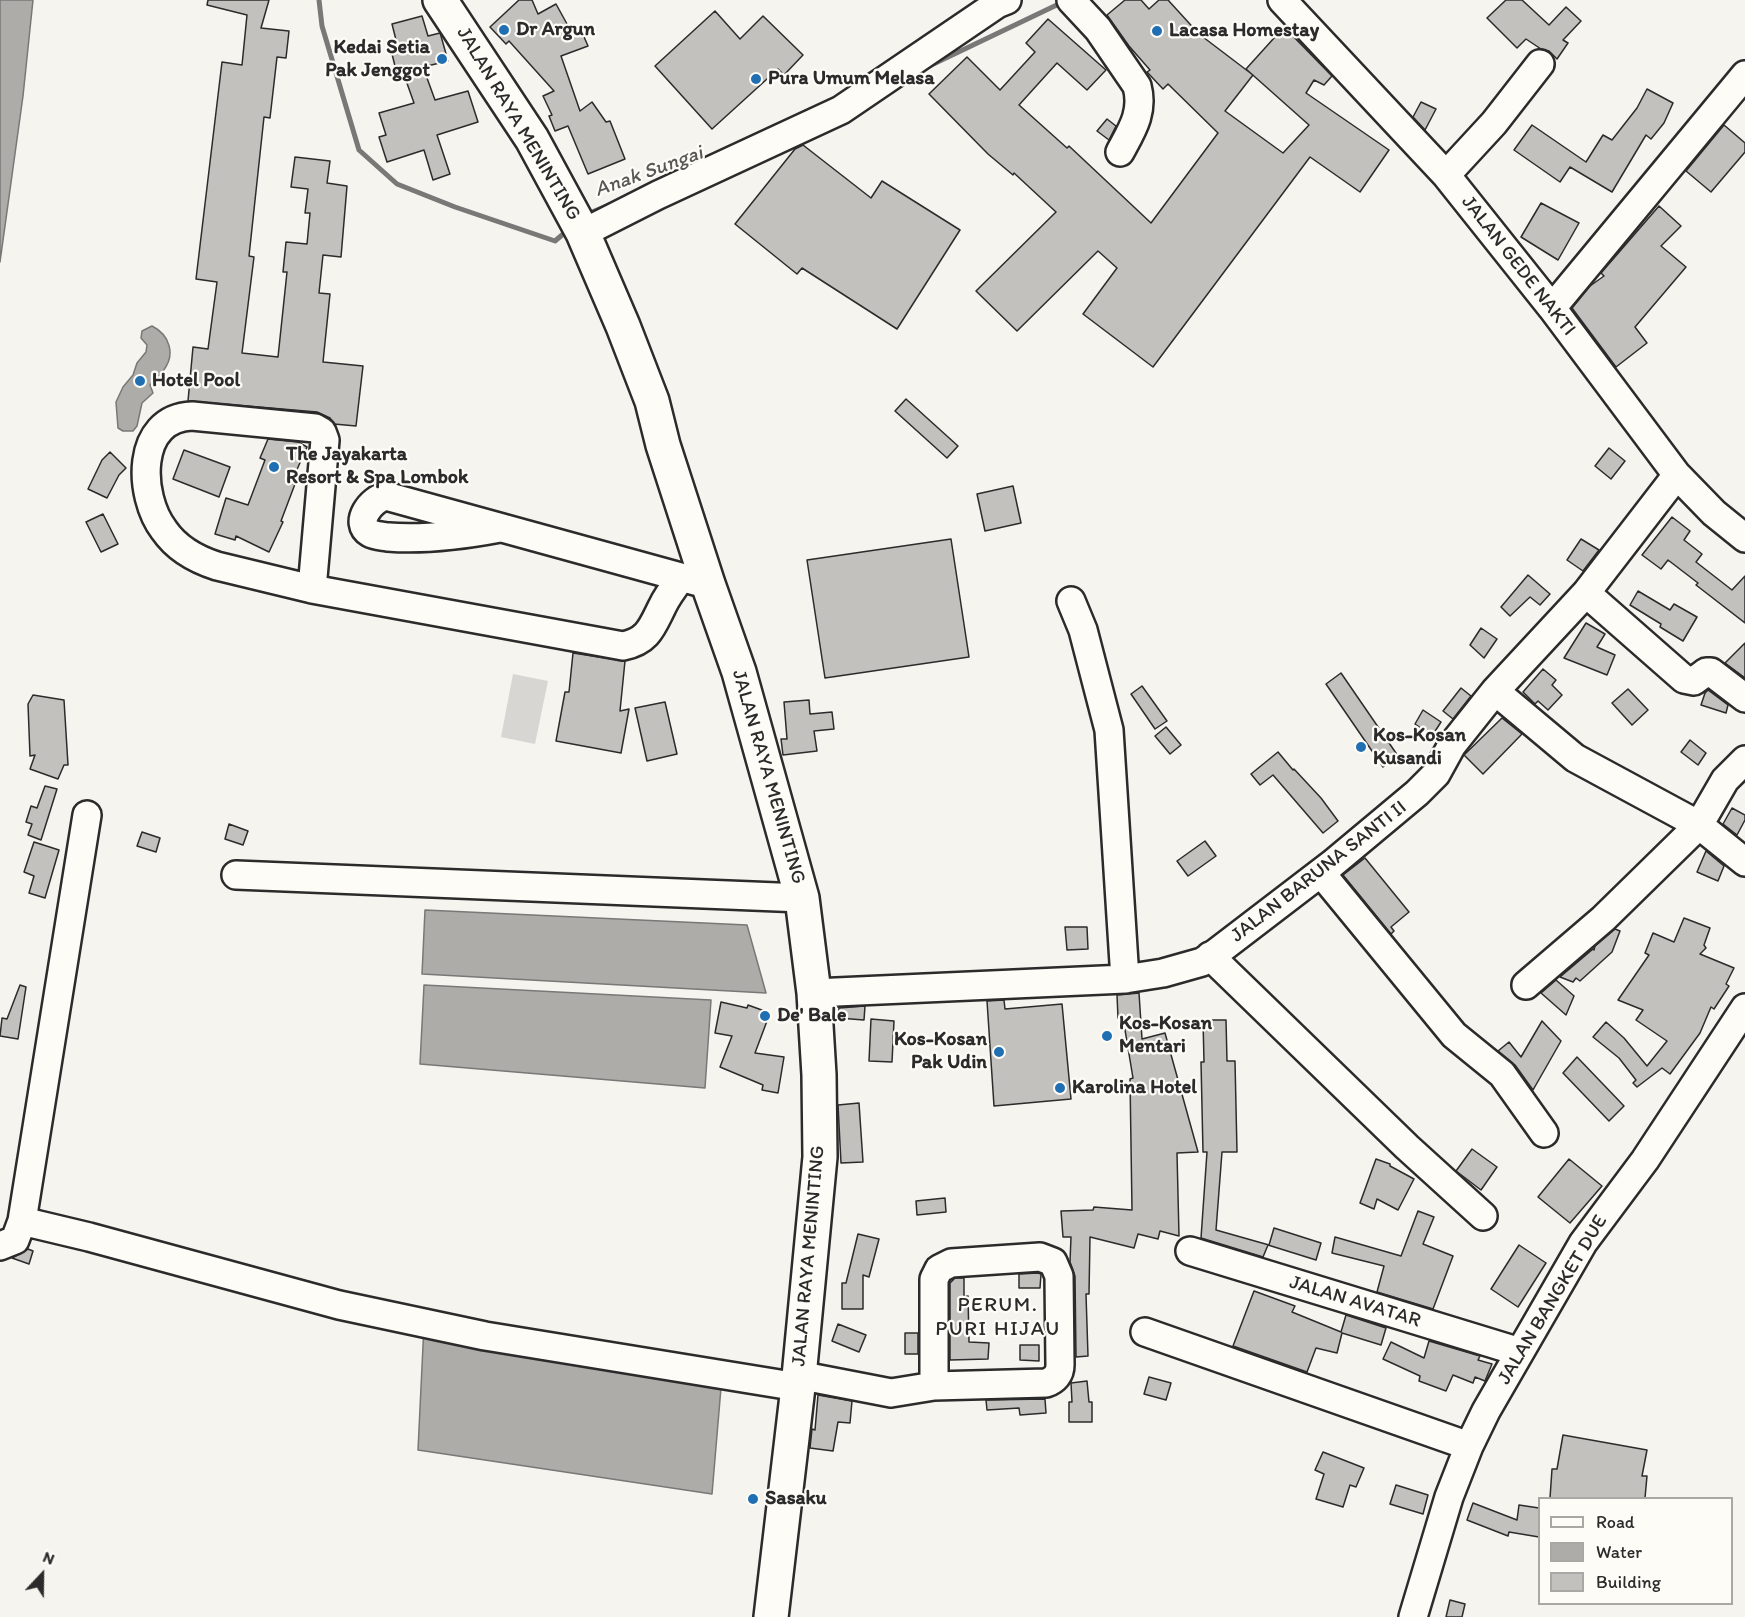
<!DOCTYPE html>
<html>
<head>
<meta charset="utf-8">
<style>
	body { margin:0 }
	#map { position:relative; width:1745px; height:1617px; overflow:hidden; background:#f5f4ef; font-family:Itim,sans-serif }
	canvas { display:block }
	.legend { position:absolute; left:1538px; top:1497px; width:195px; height:108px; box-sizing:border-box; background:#fdfcf7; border:2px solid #a9a8a5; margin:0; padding:8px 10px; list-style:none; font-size:18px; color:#2b2b2b }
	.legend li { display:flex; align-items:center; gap:12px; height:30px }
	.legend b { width:30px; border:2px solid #a9a8a5 }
	.north { position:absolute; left:12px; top:1545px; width:60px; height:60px; -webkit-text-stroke:4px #fdfcf7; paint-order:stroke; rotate:22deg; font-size:16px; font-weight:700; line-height:24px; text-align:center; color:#2b2b2b }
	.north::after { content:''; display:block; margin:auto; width:21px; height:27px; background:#2b2b2b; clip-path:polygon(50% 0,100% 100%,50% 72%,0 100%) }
</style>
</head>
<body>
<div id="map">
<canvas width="1745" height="1617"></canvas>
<ul class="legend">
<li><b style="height:8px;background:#fdfcf7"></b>Road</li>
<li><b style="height:16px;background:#adaca9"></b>Water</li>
<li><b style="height:16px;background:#c2c1be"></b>Building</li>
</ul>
<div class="north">N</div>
</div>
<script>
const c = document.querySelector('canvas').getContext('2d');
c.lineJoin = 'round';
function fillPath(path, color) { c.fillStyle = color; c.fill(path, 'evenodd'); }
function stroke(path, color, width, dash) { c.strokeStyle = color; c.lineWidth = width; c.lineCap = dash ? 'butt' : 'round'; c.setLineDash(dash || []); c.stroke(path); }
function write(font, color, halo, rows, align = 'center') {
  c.font = font + ' Itim,sans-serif'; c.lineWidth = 4.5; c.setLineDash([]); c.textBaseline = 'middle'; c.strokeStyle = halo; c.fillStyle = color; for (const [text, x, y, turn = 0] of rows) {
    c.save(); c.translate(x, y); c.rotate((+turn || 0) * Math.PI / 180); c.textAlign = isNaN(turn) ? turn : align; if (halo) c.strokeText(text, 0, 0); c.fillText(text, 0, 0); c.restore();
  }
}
fillPath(new Path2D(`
	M513,674L548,681L535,744L501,737Z`), '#d7d6d2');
const water = new Path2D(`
	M0,0H33L23,96L0,262Z
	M152,326C170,335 176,355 163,371C159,376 154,380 150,385L153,393L142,403L137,426L133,431H123L118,428L116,402L123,387L133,375L137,363L146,352L147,345L141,338L142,331Z
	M425,910L747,925L766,993L422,974Z
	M424,985L711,1000L705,1088L420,1064Z
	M424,1325L722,1376L712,1494L418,1450Z`);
fillPath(water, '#adaca9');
stroke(water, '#797877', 1.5);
stroke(new Path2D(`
	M319,0L322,26L359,150L397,184L455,207L555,241L569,229
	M925,68L1063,2
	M585,215L609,205`), '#797877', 5);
const building = new Path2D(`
	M208,0H269L261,28L289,31L286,58L277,57L270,118L264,117L249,256L254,257L242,353L278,357L287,272H283L286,242L307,244L310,213H305L308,189L291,187L295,157L330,161L327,183L347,186L341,257L323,255L319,293L330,294L323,362L363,366L356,426L334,424L330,418L317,412L188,401L193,347L208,349L217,282L196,279L222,62L242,65L247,15L207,5Z
	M519,0H532L538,14L556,4L572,33L581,30L588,46L561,56L580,111L592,102L606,122L610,121L625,159L588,174L568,126L555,131L549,116L552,115L543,96L554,91L509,41L506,44L490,27Z
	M1125,0H1141L1149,9L1159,0H1168L1199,34L1253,75L1225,111L1283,153L1309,125L1246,69L1284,27L1332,76L1324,85L1314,80L1306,93L1389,150L1360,192L1310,157L1153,367L1083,314L1117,268L1098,251L1017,331L976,291L1056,212L1014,173L1013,175L988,154L929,94L967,57L1000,90L1035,52L1026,43L1048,19L1106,70L1087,90L1057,63L1019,105L1067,148L1069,146L1151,223L1218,133L1168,84L1163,89L1147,72L1150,70L1129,46L1107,15Z
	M1506,0H1522L1549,25L1566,7L1581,21L1563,40L1568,43L1557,59L1549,51L1541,49L1526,39L1517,48L1487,18Z
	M715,11L740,39L763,16L803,55L784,75L778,69L712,129L655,66Z
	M422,16L428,36L440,33L441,36L448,61L423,67L435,100L468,91L478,122L437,135L450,174L433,180L424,150L387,162L379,137L386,135L379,113L414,103L403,72L397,74L390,46L397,44L392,24Z
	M1647,89L1673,103L1664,123L1651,139L1646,135L1612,192L1570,167L1560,182L1514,150L1532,125L1586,162L1603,135L1612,140L1637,108Z
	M1421,102L1436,109L1425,130L1413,117Z
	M1107,119L1116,126L1109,140L1097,131Z
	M1724,125L1745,143V152L1711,192L1686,171Z
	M803,145L871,198L882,181L960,230L897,329L802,268L797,274L735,224L795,149Z
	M1541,203L1579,223L1558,260L1521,237Z
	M1659,206L1681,226L1661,246L1686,267L1635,327L1647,343L1616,367L1572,308L1590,286L1604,276L1601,273Z
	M906,399L958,446L947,458L895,411Z
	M268,439L298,442L307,447L291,483L295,484L281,521L283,522L269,552L236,536L235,540L215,534L226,498L248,505L265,460L260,458Z
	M1609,448L1625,461L1611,479L1595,466Z
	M184,450L230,467L219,497L173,479Z
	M110,452L126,468L119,475L107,498L88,489L102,460Z
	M1013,486L1021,523L985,531L977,494Z
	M103,514L118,544L101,552L86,522Z
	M1672,517L1690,531L1684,540L1702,554L1696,562L1732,590L1745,576V623L1696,585L1698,583L1668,560L1661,569L1642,555Z
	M951,539L969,657L825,678L807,560Z
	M1581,539L1599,550L1583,571L1567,560Z
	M1528,575L1550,594L1540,605L1530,597L1510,616L1501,607Z
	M1638,591L1670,610L1674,604L1697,617L1683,641L1660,627L1661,624L1630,605Z
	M1586,623L1605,634L1597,647L1615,655L1607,675L1564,658Z
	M1481,628L1497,639L1484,658L1470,645Z
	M1745,643V678L1725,663Z
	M573,653L625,661L620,711L629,709L621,753L556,741L565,692H569Z
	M1543,669L1556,680L1552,685L1562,695L1548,710L1538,701L1535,704L1523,692Z
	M1341,673L1398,756L1383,767L1326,684Z
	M1142,686L1167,721L1155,729L1131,694Z
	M1461,688L1471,696L1453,719L1443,711Z
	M1628,689L1648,710L1632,725L1612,703Z
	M1708,690L1728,705L1726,713L1701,705L1705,693Z
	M33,695L64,700L68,765H64L58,779L30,769L35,755L30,756L28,704Z
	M809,700L810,714L832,712L834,729L814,731L817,751L783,755L781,739H787L784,702Z
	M665,702L677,754L647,761L635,708Z
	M1423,710L1441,722L1432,736L1415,724Z
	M1502,718L1522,734L1483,774L1464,755Z
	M1166,727L1181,745L1170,754L1155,736Z
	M1690,740L1706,753L1698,765L1681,752Z
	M1278,752L1293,770L1294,769L1321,798L1338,821L1323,833L1273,775L1260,785L1251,774Z
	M45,786L57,789L41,840L28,835L32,824L26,822L31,806L37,808Z
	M1732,808L1745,815V820L1737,835L1723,824Z
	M229,824L248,831L243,845L225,839Z
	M142,832L160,838L156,852L137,846Z
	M1205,841L1216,856L1188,876L1177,861Z
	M34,842L59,850L45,898L29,893L34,876L24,872Z
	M1706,851L1724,866L1718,881L1697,872Z
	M1365,858L1409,912L1391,927L1394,931L1391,934L1343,875Z
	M1684,918L1710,928L1704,945L1706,948L1700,954L1734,968L1726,984L1729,986L1714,1009L1711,1007L1700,1033L1670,1074L1662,1068L1637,1087L1633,1083L1636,1080L1619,1058L1593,1037L1606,1022L1624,1038L1647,1066L1667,1041L1636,1020L1643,1010L1618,1000L1649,955L1645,953L1653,933L1674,942Z
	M1065,927H1087L1088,949L1067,950Z
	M1615,929L1620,931L1612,952L1580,981L1576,978L1573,982L1560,977L1593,949L1594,950L1595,946Z
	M1556,980L1574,996L1566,1015L1541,993Z
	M20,985L26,987L18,1039L0,1036L2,1018L7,1019Z
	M1139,993L1142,1039L1165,1033L1198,1152L1177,1153L1179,1236L1160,1231L1158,1239L1138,1234L1134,1248L1090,1237L1089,1294H1086L1088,1356L1076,1357L1075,1276L1070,1262L1071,1237H1063L1061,1211L1093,1210L1094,1207L1132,1210L1130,1079L1133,1078L1123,1018H1118L1117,995Z
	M1004,1000L1005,1009L1062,1004L1071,1099L994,1106L987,1001Z
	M721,1002L747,1008L748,1005L770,1013L755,1053L784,1057L778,1093L762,1090L763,1085L720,1067L732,1036L715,1033Z
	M865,1006L864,1020L838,1018L839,1008Z
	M871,1019L894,1021L892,1062L869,1061Z
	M1203,1020H1226L1227,1061H1235L1237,1152H1222L1216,1230L1269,1245L1274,1228L1321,1243L1316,1260L1268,1245L1263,1257L1201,1238L1207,1152H1203L1201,1062H1204Z
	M1542,1021L1561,1041L1533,1090L1515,1065L1498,1051L1509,1042L1521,1057Z
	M1577,1057L1624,1106L1609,1121L1563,1073Z
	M859,1103L863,1162L841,1163L838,1105Z
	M1472,1149L1497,1167L1481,1190L1456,1171Z
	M1376,1159L1390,1164V1166L1414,1179L1398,1210L1377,1199L1374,1209L1360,1203Z
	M1569,1159L1602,1186L1570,1223L1538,1197Z
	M945,1198L946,1212L917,1215L916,1201Z
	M1418,1211L1434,1217L1423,1244L1453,1256L1433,1309L1377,1292L1384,1266L1332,1253L1335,1237L1401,1256Z
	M858,1234L879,1239L869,1277L863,1275V1309H842V1283H846Z
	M1519,1245L1546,1263L1518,1307L1491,1289Z
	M28,1249L33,1251L29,1264L12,1258Z
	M1038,1273L1041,1274L1040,1288H1019V1274Z
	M955,1278H964V1297L968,1296L969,1342L989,1343L988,1359L950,1360V1283Z
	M1254,1291L1295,1306L1292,1312L1341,1332L1346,1315L1386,1328L1381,1345L1342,1333L1337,1353L1316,1348L1307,1372L1233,1346Z
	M838,1324L866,1335L859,1352L832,1341Z
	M905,1333H918V1354H905Z
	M1429,1341L1480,1356L1478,1360L1492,1364L1485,1381L1475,1377L1473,1383L1453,1375L1446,1391L1419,1381L1420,1376L1383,1359L1391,1342L1424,1358Z
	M1020,1345H1039V1361L1020,1360Z
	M1149,1377L1171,1383L1166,1400L1144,1394Z
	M1087,1381L1089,1402H1092V1422H1069V1402H1072L1071,1383Z
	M818,1395L852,1401L850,1423L838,1422L833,1451L810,1448L812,1429L815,1430Z
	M1045,1399L1046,1413L1020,1415L1019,1408L987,1410L986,1400Z
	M1563,1435L1647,1450L1642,1476H1647L1645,1498H1550L1552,1469H1557Z
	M1323,1452L1364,1468L1356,1487L1350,1485L1343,1507L1316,1499L1324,1474L1315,1470Z
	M1396,1485L1428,1495L1423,1514L1390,1504Z
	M1473,1503L1517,1520L1519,1505L1539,1508V1537L1509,1532L1508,1536L1467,1520Z
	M1450,1600L1465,1604L1462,1617H1446Z`);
fillPath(building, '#c2c1be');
stroke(building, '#2b2b2b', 1.5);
const minor = new Path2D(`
	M1071,0L1098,29L1137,86C1144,112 1132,130 1120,152
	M1282,0L1446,175L1552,308L1677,475L1714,513L1745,538
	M1446,175L1494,123L1540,64
	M583,233L658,195L841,110L997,4L1007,0
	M1552,308L1745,75
	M500,528C463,535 426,540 388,537C383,536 375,536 370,533C353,523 371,499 386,496L695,581
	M312,589L325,440L322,432L315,428L192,416C135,418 138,496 164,530C177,549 195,559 217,566L312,589L623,646C648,641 652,627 662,607C667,596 674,587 681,578
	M1586,593L1684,679L1694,681L1706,672H1711L1745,698
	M1071,601L1083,630L1109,730L1125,979
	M1495,691L1575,758L1699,825L1745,862
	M1321,873L1454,1035L1502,1074L1544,1133
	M236,875L802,898
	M1210,956L1407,1147L1483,1216
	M1526,985L1603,919L1699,825L1725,780L1745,760
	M814,993L1125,979L1163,973L1202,962L1217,952L1332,864L1417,793L1436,774L1452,745L1495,691L1586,593L1677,475
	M22,1221L89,1237L339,1305L485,1336L798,1387
	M0,1246L15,1240L22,1221L87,815
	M1190,1251L1520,1352
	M1145,1332L1469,1446
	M798,1375L891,1393L934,1386L1046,1383C1055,1380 1060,1374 1060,1365L1059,1276L1053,1262L1040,1257L951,1263L939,1269L934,1279V1386
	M1413,1617L1449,1497L1469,1446L1486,1411L1583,1243L1645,1160L1745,1008`);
const highway = new Path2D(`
	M440,0L532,139L583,233L623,326L652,401L663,445L708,584L739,672L802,898L814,993L819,1075L820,1157L798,1387L771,1617`);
stroke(minor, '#2b2b2b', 32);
stroke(highway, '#2b2b2b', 38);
stroke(minor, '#fdfcf7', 27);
stroke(highway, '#fdfcf7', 33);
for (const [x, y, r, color] of [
	[504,30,6,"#1f6fb2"],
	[1157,31,6,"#1f6fb2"],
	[442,59,6,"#1f6fb2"],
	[756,79,6,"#1f6fb2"],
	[140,381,6,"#1f6fb2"],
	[274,467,6,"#1f6fb2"],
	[1361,747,6,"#1f6fb2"],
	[765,1016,6,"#1f6fb2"],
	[1107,1036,6,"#1f6fb2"],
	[999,1052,6,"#1f6fb2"],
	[1060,1088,6,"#1f6fb2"],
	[753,1499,6,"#1f6fb2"]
]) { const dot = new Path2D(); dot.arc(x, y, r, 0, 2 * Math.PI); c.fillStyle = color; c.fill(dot); stroke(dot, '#fdfcf7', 2); }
write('bold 20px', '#2b2b2b', '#fdfcf7', [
	["Dr Argun",516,30],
	["Lacasa Homestay",1169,31],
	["Kedai Setia",430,48,"right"],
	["Pak Jenggot",430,71,"right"],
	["Pura Umum Melasa",768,79],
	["Hotel Pool",152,381],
	["The Jayakarta",286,455],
	["Resort & Spa Lombok",286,478],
	["Kos-Kosan",1373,736],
	["Kusandi",1373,759],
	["De' Bale",777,1016],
	["Kos-Kosan",1119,1024],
	["Mentari",1119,1047],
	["Kos-Kosan",987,1040,"right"],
	["Pak Udin",987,1063,"right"],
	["Karolina Hotel",1072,1088],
	["Sasaku",765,1499]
], 'left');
write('20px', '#2b2b2b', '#fdfcf7', [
	["JALAN RAYA MENINTING",518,124,59],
	["JALAN GEDE NAKTI",1518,266,52],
	["JALAN RAYA MENINTING",768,777,74],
	["JALAN BARUNA SANTI II",1319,872,-38],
	["JALAN RAYA MENINTING",809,1256,-85],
	["JALAN BANGKET DUE",1553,1300,-59],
	["JALAN AVATAR",1355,1302,17]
]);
write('italic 21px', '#585857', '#fdfcf7', [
	["Anak Sungai",649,172,-20]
]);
c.letterSpacing = '1.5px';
write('21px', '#2b2b2b', '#fdfcf7', [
	["PERUM.",998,1306],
	["PURI HIJAU",998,1330]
]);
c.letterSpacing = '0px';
</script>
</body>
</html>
